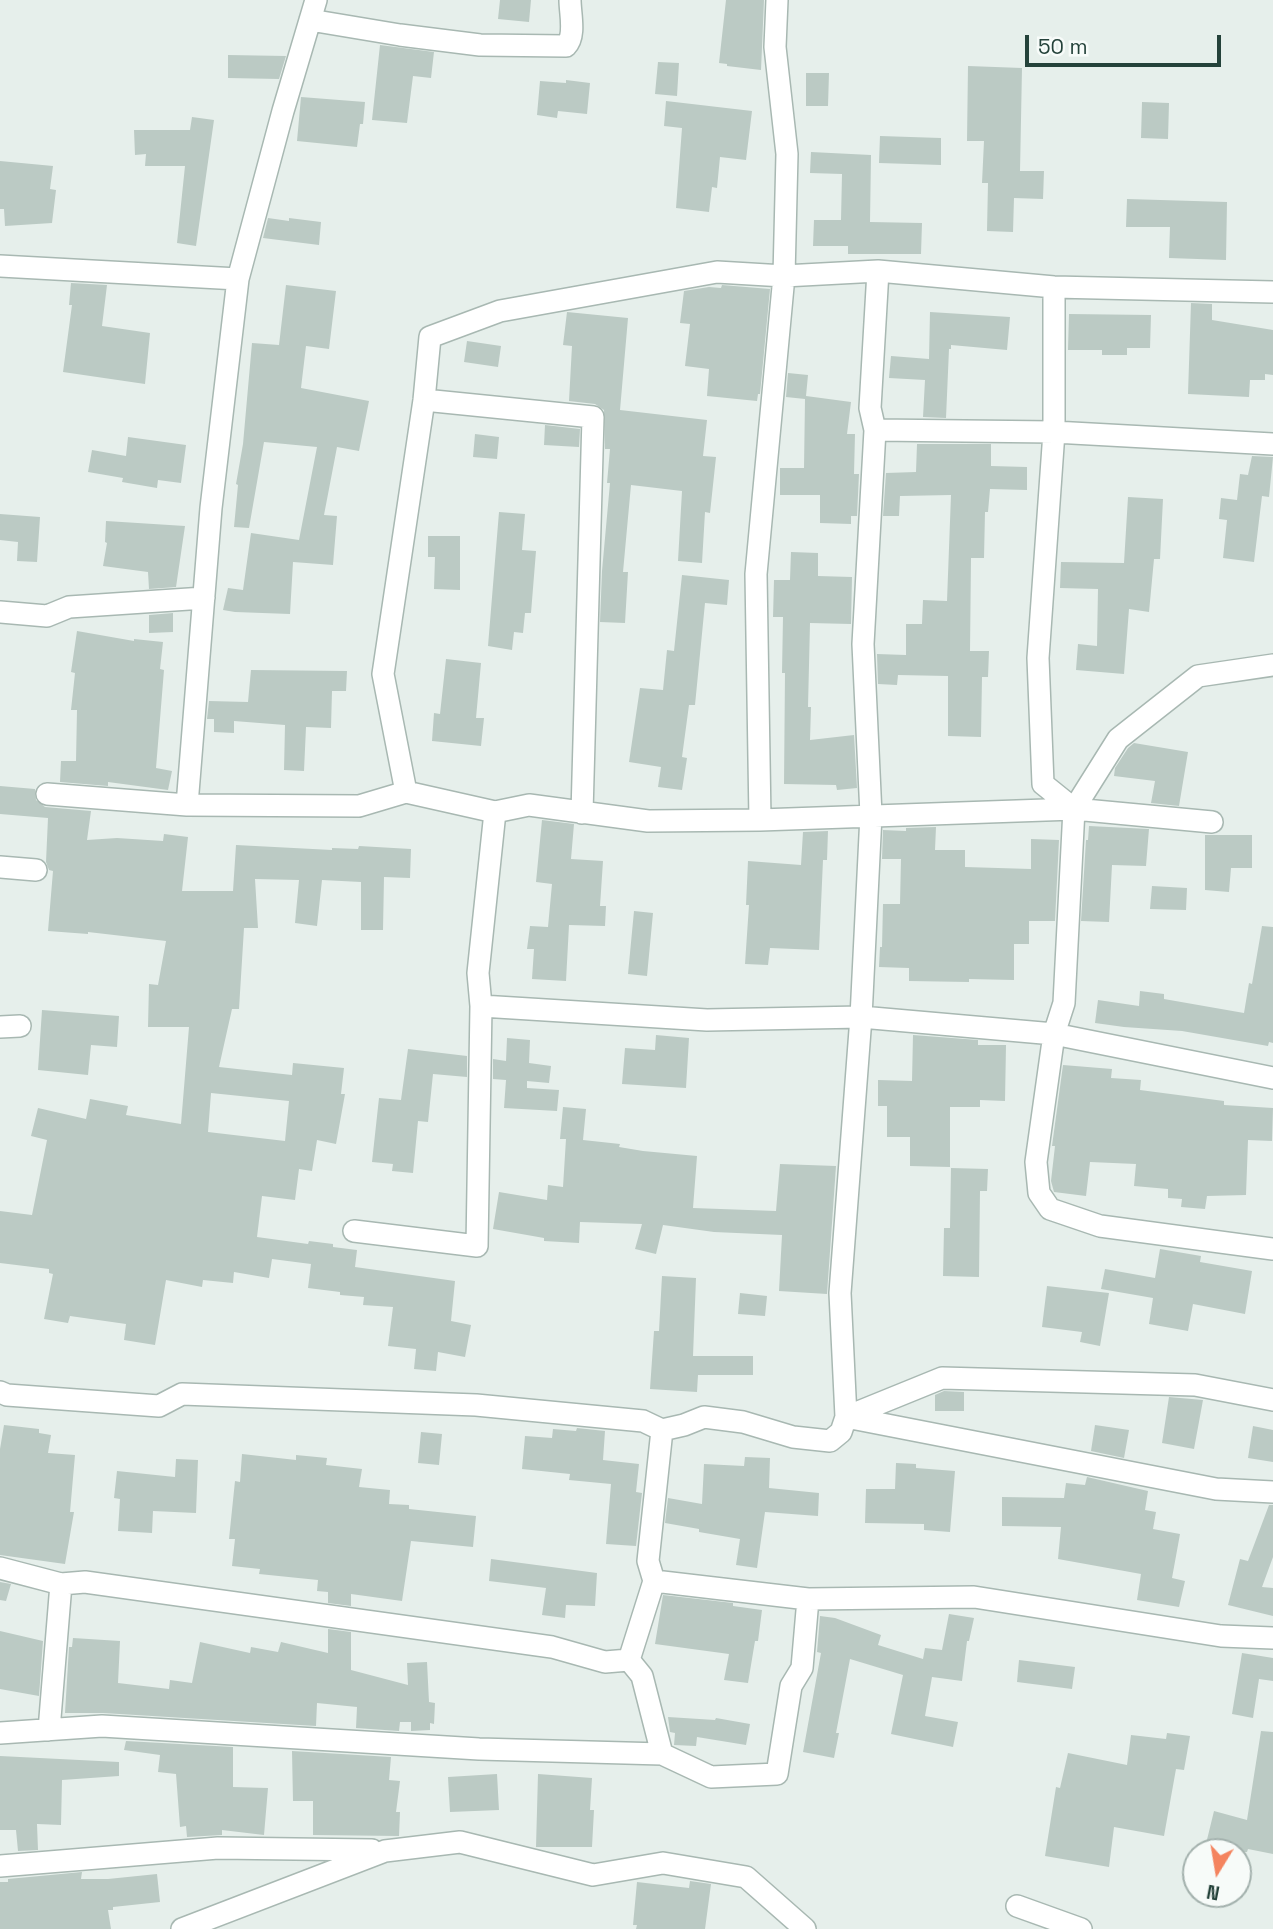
<!DOCTYPE html>
<html>
<head>
<meta charset="utf-8">
<style>
	body { margin:0 }
	#map { position:relative; width:1273px; height:1929px; overflow:hidden; background:#e6efeb; font-family:"Space Grotesk",sans-serif }
	canvas { display:block }
	.north { position:absolute; left:1182px; top:1838px; width:70px; height:70px; box-sizing:border-box; background:#f7fbf9; border:2px solid #a3b1ad; border-radius:50%; rotate:191deg; font-size:19px; font-weight:700; line-height:28px; text-align:center; color:#24423a }
	.north::after { content:''; display:block; margin:auto; width:24px; height:32px; background:#f4845f; clip-path:polygon(50% 0,100% 100%,50% 72%,0 100%) }
	.scale { position:absolute; left:1025px; top:35px; width:196px; height:32px; box-sizing:border-box; border:4px solid #24423a; border-top:0; padding-left:9px; font-size:21px; line-height:24px; white-space:nowrap; color:#24423a; -webkit-text-stroke:5px #f7fbf9; paint-order:stroke }
</style>
</head>
<body>
<div id="map">
<canvas width="1273" height="1929"></canvas>
<div class="north">N</div>
<div class="scale">50 m</div>
</div>
<script>
const c = document.querySelector('canvas').getContext('2d');
c.lineJoin = 'round';
function fillPath(path, color) { c.fillStyle = color; c.fill(path, 'evenodd'); }
function stroke(path, color, width, dash) { c.strokeStyle = color; c.lineWidth = width; c.lineCap = dash ? 'butt' : 'round'; c.setLineDash(dash || []); c.stroke(path); }
fillPath(new Path2D(`
	M500,0H531L529,22L498,19Z
	M726,0H764L761,70L727,66V64L719,63Z
	M380,45L434,52L431,78L413,76L407,123L372,120Z
	M228,55L286,56L279,79L228,78Z
	M658,62L679,63L677,96L655,94Z
	M968,66L1022,68L1020,171H1044L1043,199L1014,198L1013,232L987,231L988,183H982L984,141H967Z
	M806,73H829L828,106H806Z
	M566,80L590,83L587,114L558,111L557,118L537,115L540,81L566,83Z
	M301,97L365,102L363,124H360L357,147L297,141Z
	M666,101L752,111L746,160L720,157L717,188L712,187L709,212L676,208L682,128L664,126Z
	M1142,102L1169,103L1168,139L1141,138Z
	M192,117L214,120L196,246L177,243L185,166H145L146,154L135,155L134,130H190Z
	M880,136L941,138V165L879,163Z
	M811,152L871,155L870,222L922,223L921,254H848V246H813L814,220H841L842,174L810,173Z
	M0,161L53,166L50,189L56,190L52,223L5,226L4,209H0Z
	M1127,199L1227,202L1226,260L1169,258L1170,227H1126Z
	M268,218L289,221V218L321,222L319,245L263,238Z
	M71,283L107,285L102,326L150,333L145,384L63,372L72,305H69Z
	M286,285L336,291L329,349L306,346L301,388L369,401L359,451L337,447L324,515L337,516L333,565L293,562L290,614L235,612L223,610L228,588L243,590L251,533L299,540L317,447L264,442L249,528L234,527L238,485L236,484L243,444L252,343L279,345Z
	M722,285L770,289L760,394H758L757,401L707,396L709,369L685,366L690,324L680,323L684,291L709,287L721,288Z
	M1191,303L1212,304V320L1273,330V375L1265,374V380H1250L1249,397L1188,394Z
	M567,312L628,318L620,410L707,420L703,456L716,457L710,513L705,512L702,563L678,561L682,491L631,485L623,572H628L625,623L600,622L602,571L610,483H607L610,449H605L604,410L595,404L569,401L572,346L563,345Z
	M930,312L1010,317L1007,350L951,345V349H949L946,418L923,417L925,380L889,378L891,356L929,359Z
	M1069,314L1151,315L1150,348H1127V355H1102V350H1068Z
	M467,341L501,346L498,367L464,362Z
	M788,373L808,375L806,396L851,402L847,434H855L854,474H859L857,516H851V524L820,523V495H780V468H804L805,399L786,397Z
	M545,425L580,429L579,447L544,445Z
	M475,434L499,437L497,459L473,457Z
	M128,437L186,445L181,483L158,480L157,488L122,482L123,478L88,472L92,450L126,456Z
	M917,444H991V466L1027,467V490L990,489L988,512H985L984,558H971L970,651H989L988,677H982L981,737L948,736V676L898,675L897,685L878,684L877,654L906,655V624H922L923,600L947,601L951,495L900,496L899,516H883L886,473L916,472Z
	M1252,456L1273,457L1269,497L1262,496L1254,562L1223,558L1227,520L1219,519L1221,498L1237,500L1240,474L1248,475Z
	M1128,497L1163,499L1160,559H1154L1149,612L1129,609L1124,674L1076,670L1078,644L1097,646L1098,589L1060,588L1061,562L1124,563Z
	M499,512L525,514L522,550L536,551L531,613H525L523,633L514,632L512,650L488,646Z
	M0,514L40,517L37,562L17,561L18,542L0,540Z
	M106,521L185,526L176,587L149,589L148,572L103,566L107,543L105,542Z
	M428,536H460V590L434,589L435,557H428Z
	M791,552L818,553V576L852,577L851,624L810,623L808,707H811L810,740L854,735L857,788L837,790L836,785L784,784L785,673H782L783,617H773L774,580H790Z
	M682,575L729,580L727,605L705,603L695,705H689L682,757L687,758L682,790L658,787L661,767L629,762L640,688L663,690L667,650L674,651Z
	M173,613V632L149,633V615Z
	M77,631L134,641V639L163,642L160,669L164,670L156,768L172,771L168,790L108,782V786L60,782L61,761H76L77,710H71L75,673L71,672Z
	M446,659L481,663L476,718H484L481,746L432,741L434,713L440,714Z
	M251,670L347,671L346,691H332L331,728L306,727L304,771L284,770L285,725L234,721V733L214,732V719H207L209,701L248,702Z
	M1134,743L1188,752L1179,806L1151,803L1155,781L1114,776L1115,768L1128,748Z
	M0,786L35,789L36,800L45,807L91,811L87,840L117,838L163,841L164,834L188,837L182,891H233L236,845L332,850V848L358,849L359,846L411,849L410,878L384,877L383,930H361V882L322,880L317,926L295,923L299,880L255,879L258,928H244L239,1009H232L219,1067L292,1075L293,1063L344,1068L341,1094H345L336,1144L317,1140L312,1171L299,1169L295,1200L262,1196L257,1237L308,1244L309,1241L333,1244V1247L357,1250L355,1267L455,1281L451,1321L471,1325L465,1357L438,1352L436,1371L414,1369L416,1349L388,1346L393,1307L363,1305L364,1297L340,1295V1292L308,1288L311,1264L272,1259L269,1278L234,1272L233,1283L203,1280L202,1287L166,1280L155,1345L124,1340L126,1324L70,1316L68,1323L44,1319L53,1274L49,1273V1269L0,1263V1211L32,1215L47,1140L31,1136L38,1108L86,1119L90,1099L128,1106L126,1115L181,1124L189,1027H148L149,984L158,985L166,941L88,932V934L48,931L53,871L49,870L46,862L48,818L0,814ZM211,1093L289,1101L285,1141L208,1132Z
	M542,820L574,824L571,859L603,861L600,906H606L605,926L569,925L566,981L532,979L534,949H527L530,926L548,927L552,884L536,882Z
	M1089,826L1149,829L1146,866L1112,865L1109,922L1081,921L1086,840H1088Z
	M936,827L935,850H965V867L1031,869V839L1059,840L1055,921H1029V944H1014V980L969,979V982L909,981V968L879,967L880,947H882L883,904H900L901,859H882L883,830L906,831V828Z
	M828,831L827,860H823L819,950L770,948L768,965L745,964L749,905H746L748,861L801,865L803,832Z
	M1205,835H1252V868H1231L1229,892L1205,890Z
	M1152,886L1187,888L1186,910L1150,909Z
	M634,911L653,913L647,976L628,974Z
	M1262,926L1273,927V1043L1269,1042L1268,1046L1182,1031L1124,1027L1095,1023L1098,1000L1139,1006L1140,991L1164,994V999L1244,1013L1249,983L1252,984Z
	M42,1010L119,1016L117,1047L91,1045L88,1075L38,1070Z
	M656,1035L689,1038L686,1088L622,1084L625,1048L655,1050Z
	M913,1035L978,1040V1045H1006L1005,1101L980,1100V1107H950V1167L910,1166V1137H887V1106H878V1080L912,1081Z
	M507,1038L530,1040L529,1063L551,1066L549,1083L527,1081V1088L559,1090L557,1111L504,1108L506,1080L493,1079V1059L506,1061Z
	M408,1049L467,1056V1077L433,1074L428,1122L418,1121L413,1173L392,1171L393,1164L372,1162L379,1098L401,1100Z
	M1063,1065L1112,1069L1111,1078L1141,1080L1140,1090L1224,1101V1105L1273,1108L1272,1141L1248,1140L1246,1195L1207,1196L1205,1209L1181,1207L1182,1199L1168,1198V1189L1134,1186L1136,1164L1090,1162L1086,1196L1054,1192L1051,1181L1055,1146H1052Z
	M563,1107L586,1109L583,1140L620,1144L619,1147L643,1151L697,1156L693,1208L776,1211L780,1164L836,1166L827,1294L779,1291L782,1235L714,1232L663,1225L656,1254L635,1249L642,1224L580,1222L579,1243L544,1241V1238L493,1229L499,1192L547,1200L548,1185L563,1187L566,1139H560Z
	M951,1168L988,1169L987,1191H980L979,1277L943,1276L944,1228H950Z
	M1160,1249L1201,1256L1200,1262L1252,1271L1245,1314L1193,1304L1188,1331L1149,1324L1153,1298L1101,1289L1105,1269L1155,1278Z
	M662,1276L696,1278L693,1356H753V1375H698L697,1392L650,1389L654,1331H659Z
	M1047,1286L1109,1293L1100,1346L1080,1342L1082,1332L1042,1327Z
	M740,1293L767,1296L765,1316L738,1314Z
	M944,1391L964,1392V1411H935V1395Z
	M1169,1397L1203,1400L1194,1449L1162,1443Z
	M4,1425L39,1429V1433L51,1435L48,1453L75,1455L70,1512H74L65,1564L0,1555V1449Z
	M1095,1425L1129,1430L1124,1458L1091,1451Z
	M1253,1426L1273,1430V1462L1248,1458Z
	M577,1428L605,1431L603,1460L639,1464L636,1492L642,1493L636,1546L606,1544L611,1484L569,1480L570,1474L522,1469L525,1436L552,1438L553,1429L576,1431Z
	M421,1432L442,1434L439,1465L418,1463Z
	M242,1454L296,1460V1455L327,1458L326,1465L362,1469L359,1487L390,1490L389,1504L409,1505V1509L476,1516L473,1547L411,1541L402,1601L351,1594V1606L328,1603V1592L317,1591L318,1580L259,1574L260,1569L232,1566L235,1539H229L235,1481L240,1482Z
	M745,1457L770,1458L769,1488L819,1493L818,1516L765,1512L757,1568L736,1565L740,1539L699,1532V1529L665,1523L668,1498L702,1504L704,1464L744,1466Z
	M176,1459L198,1460L196,1513L153,1511L152,1533L118,1531L120,1499L114,1498L117,1471L175,1477Z
	M896,1463L916,1464V1468L955,1471L950,1532L924,1530V1524L865,1523L866,1489H895Z
	M1087,1477L1148,1491L1145,1510L1156,1512L1153,1529L1180,1534L1172,1578L1185,1581L1179,1607L1137,1600L1141,1574L1058,1559L1061,1527L1002,1526V1497L1064,1498L1066,1483L1085,1485Z
	M1269,1505H1273V1557L1262,1587L1273,1588V1616L1228,1605L1240,1559L1248,1561Z
	M491,1559L597,1573L595,1606L566,1605L565,1618L542,1615L546,1588L489,1581Z
	M0,1582L11,1584L6,1601L0,1600Z
	M663,1595L733,1603V1606L762,1610L758,1641H755L748,1683L724,1680L729,1654L655,1644Z
	M949,1614L974,1618L969,1641H967L962,1681L932,1677L925,1716L958,1722L953,1747L891,1734L903,1675L850,1659L836,1733H839L834,1758L803,1752L821,1653L817,1652L820,1616L835,1618L881,1635L878,1645L923,1659L925,1648L942,1650Z
	M328,1629L351,1632V1670L408,1685L407,1663L427,1662L429,1702L435,1703L434,1724L430,1723V1730L411,1731V1722H400L399,1731L356,1728L357,1707L317,1703L316,1726L103,1713H65L69,1647H72L73,1638L120,1641L118,1683L169,1689L170,1680L192,1683L200,1642L250,1653L251,1647L278,1652L281,1642L328,1653Z
	M0,1631L43,1641L39,1696L0,1689Z
	M1242,1653L1273,1658V1681L1259,1679L1253,1718L1232,1714Z
	M1019,1660L1075,1667L1072,1689L1017,1682Z
	M668,1717L715,1720L716,1718L750,1724L746,1745L697,1737L696,1746L674,1745L675,1733L670,1732Z
	M1261,1731L1273,1732V1854L1248,1849L1247,1852H1204L1214,1811L1247,1820Z
	M1167,1733L1190,1736L1184,1770L1176,1769L1164,1836L1114,1827L1109,1867L1045,1856L1056,1787L1060,1788L1068,1753L1127,1765L1131,1735L1166,1739Z
	M126,1741L233,1747V1787L268,1788L264,1835L222,1830V1835L187,1837L186,1826L180,1827L176,1774L158,1772L160,1755L124,1750Z
	M292,1751L391,1757L389,1780L400,1781L396,1812H400L399,1836L313,1835V1801H293Z
	M0,1756L119,1762V1776L62,1780L61,1825L37,1824L38,1850L18,1851L16,1830H0Z
	M497,1774L499,1810L450,1812L448,1777Z
	M538,1774L592,1778L590,1810H594L592,1847H536Z
	M82,1872L81,1879H108L157,1874L160,1902L113,1907V1910H108L111,1929H0V1882H8V1879Z
	M690,1881L711,1884L705,1929H636L637,1925H633L637,1882L689,1888Z`), '#bbcac4');
const street = new Path2D(`
	M310,20L400,35L480,45L566,46C576,36 570,14 570,0
	M0,266L238,279
	M878,271L870,408L875,430L863,644L871,815L861,1017L840,1293L846,1417L1216,1489L1273,1492
	M1054,287V432L1038,658L1043,784L1074,809L1064,1003L1054,1034L1036,1162L1039,1193L1050,1209L1100,1226L1273,1249
	M424,400L593,417L582,813
	M875,430L1054,432L1273,444
	M0,612L47,616L69,607L204,598
	M406,792L383,674L424,400L430,337L500,311L717,272L784,276L878,271L1054,287L1273,292
	M47,794L187,805L359,806L406,792L495,812L529,805L648,821L760,820L1074,809L1212,822
	M187,805L211,508L238,279L283,111L316,0
	M1074,809L1118,739L1198,676L1273,665
	M760,820L756,574L784,276L787,154L775,47L777,0
	M0,867L36,870
	M481,1006L707,1020L861,1017L1054,1034L1273,1078
	M0,1027L20,1026
	M354,1231L477,1246L481,1006L478,973L495,812
	M0,1392L7,1395L159,1406L182,1394L476,1405L643,1421L662,1430L684,1425L704,1417L743,1422L793,1437L830,1441L841,1432L846,1417L942,1378L1195,1385L1273,1400
	M662,1430L648,1561L654,1581L629,1660L642,1676L662,1754
	M0,1568L61,1584L85,1582L552,1647L605,1662L629,1660
	M654,1581L808,1599L974,1597L1221,1636L1273,1638
	M49,1730L61,1584
	M0,1733L102,1726L479,1749L662,1754L711,1777L777,1774L791,1686L802,1668L808,1599
	M0,1866L218,1848L372,1850
	M1017,1906L1081,1929
	M182,1929L385,1851L460,1842L593,1875L663,1863L746,1877L805,1929`);
stroke(street, '#a8b8b2', 24);
stroke(street, '#fff', 21);
</script>
</body>
</html>
